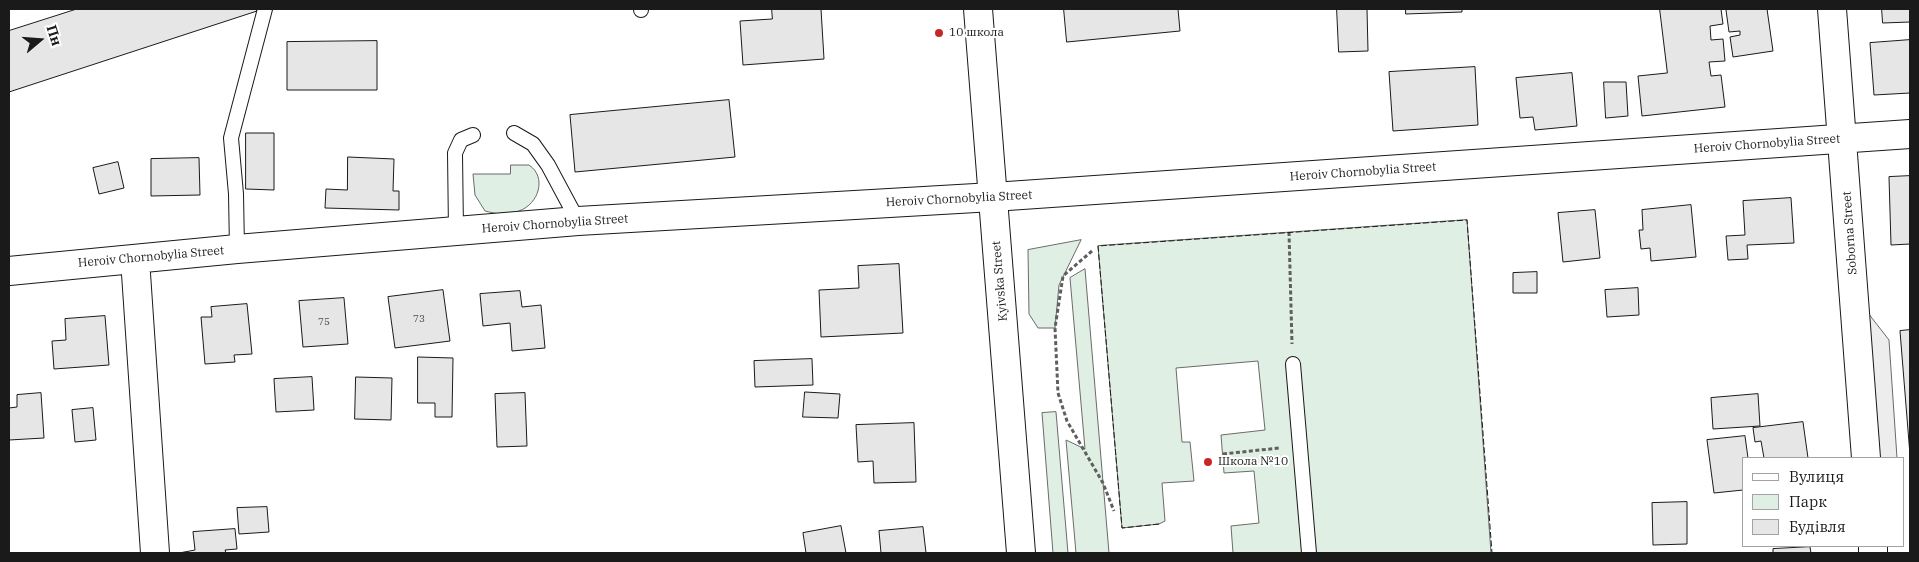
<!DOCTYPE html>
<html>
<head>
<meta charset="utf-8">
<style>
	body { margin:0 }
	#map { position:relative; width:1919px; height:562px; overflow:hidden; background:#fff; font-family:"IBM Plex Serif",serif }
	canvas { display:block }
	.frame { position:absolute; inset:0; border:10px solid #1a1a1a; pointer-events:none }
	.legend { position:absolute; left:1742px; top:457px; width:162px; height:90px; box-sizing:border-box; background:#fff; border:1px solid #a3a3a3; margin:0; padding:6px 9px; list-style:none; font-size:15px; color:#1a1a1a }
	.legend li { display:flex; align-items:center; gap:10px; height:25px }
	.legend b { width:25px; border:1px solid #a3a3a3 }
	.north { position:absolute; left:15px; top:15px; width:50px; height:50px; -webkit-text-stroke:4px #fff; paint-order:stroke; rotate:72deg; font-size:14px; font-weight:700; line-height:20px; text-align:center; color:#1a1a1a }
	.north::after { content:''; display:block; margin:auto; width:18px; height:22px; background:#1a1a1a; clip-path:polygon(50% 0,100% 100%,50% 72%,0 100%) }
</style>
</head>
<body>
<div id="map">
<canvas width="1919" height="562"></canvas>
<div class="frame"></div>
<ul class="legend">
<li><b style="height:6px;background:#fff"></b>Вулиця</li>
<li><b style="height:14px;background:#e0efe3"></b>Парк</li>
<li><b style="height:14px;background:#e6e6e6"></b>Будівля</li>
</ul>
<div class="north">Пн</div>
</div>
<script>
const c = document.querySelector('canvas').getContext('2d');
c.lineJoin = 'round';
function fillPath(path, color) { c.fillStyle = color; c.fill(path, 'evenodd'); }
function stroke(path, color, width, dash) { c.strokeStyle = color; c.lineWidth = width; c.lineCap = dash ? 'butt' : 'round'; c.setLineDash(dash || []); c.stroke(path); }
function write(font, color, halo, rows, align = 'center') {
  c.font = font + ' "IBM Plex Serif",serif'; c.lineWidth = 4; c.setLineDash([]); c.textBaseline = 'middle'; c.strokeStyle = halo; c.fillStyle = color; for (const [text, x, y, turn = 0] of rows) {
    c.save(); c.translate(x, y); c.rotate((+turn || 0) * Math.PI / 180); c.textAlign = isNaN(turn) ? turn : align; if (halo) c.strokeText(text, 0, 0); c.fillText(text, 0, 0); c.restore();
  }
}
const green = new Path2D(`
	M511,165H529C547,177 539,204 519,211C507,216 497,214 485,211L475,195L473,174H510Z
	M1467,220L1491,553H1233L1231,526L1259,523L1254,471L1224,473L1221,435L1265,430L1258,361L1176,368L1182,442H1190L1194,481L1162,483L1165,521L1159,524L1122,528L1098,246Z
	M1081,240L1059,285L1055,328H1038L1029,314L1028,250Z
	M1085,269L1109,553H1076L1066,440L1085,449L1070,278Z
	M1056,412L1068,553H1053L1042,413Z`);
fillPath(green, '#e0efe3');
stroke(green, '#6a6a6a', 1);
const parking = new Path2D(`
	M1868,313L1889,340L1897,458H1876Z`);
fillPath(parking, '#ededed');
stroke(parking, '#6a6a6a', 1);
const building = new Path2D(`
	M77,9H256L257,11L9,92V31Z
	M772,9H821L824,59L743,65L740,21L772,19Z
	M1064,9H1178L1180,31L1067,42Z
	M1337,9H1367L1368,51L1339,52Z
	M1406,9H1462V12L1406,14Z
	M1660,9H1721L1723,24L1710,26L1711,40L1723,39L1725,61L1709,62L1711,76L1721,75L1725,107L1642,116L1638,76L1667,73Z
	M1736,9H1767L1773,51L1733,57L1730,37L1740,35V31L1729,32L1726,10Z
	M1882,9H1910V22L1883,23Z
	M1910,40V93L1874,95L1870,43Z
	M377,41V90H287V42Z
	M1475,67L1478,125L1393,131L1389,72Z
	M1572,73L1577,126L1535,130L1533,117L1520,118L1516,78Z
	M1604,82H1626L1628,116L1606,118Z
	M729,100L735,157L575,172L570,115Z
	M246,133H274V190L246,189Z
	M348,157L394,159L393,191H399V210L325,208L326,189L347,190Z
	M199,158L200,195L151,196V159Z
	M118,162L124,188L99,194L93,168Z
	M1910,176V244L1891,245L1889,177Z
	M1791,198L1794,243L1747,245L1748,259L1728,260L1726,236L1745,235L1743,201Z
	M1691,205L1696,257L1651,261L1650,248L1641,249L1639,230H1643L1642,210Z
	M1595,210L1600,258L1563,262L1558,213Z
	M899,264L903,333L821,337L819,290L859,288L858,266Z
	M1537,272V293H1513V273Z
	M1638,288L1639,315L1607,317L1605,290Z
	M443,290L450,341L395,348L388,297Z
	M520,291L522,307L541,305L545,348L512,351L510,323L483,326L480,294Z
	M344,298L348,344L303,347L299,301Z
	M247,304L252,354L234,355L235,362L205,364L201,317H212L211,307Z
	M105,316L109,365L54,369L52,341L66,340L65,319Z
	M1910,330V455L1900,331Z
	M418,357L453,358L452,417H435V403H418Z
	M812,359L813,385L755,387L754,361Z
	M312,377L314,410L276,412L274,379Z
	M356,377L392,378L391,420L355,419Z
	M805,392L840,394L838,418L803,417Z
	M41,393L44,438L9,440V408L17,407V395Z
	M525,393L527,446L497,447L495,394Z
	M1758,394L1760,426L1713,429L1711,398Z
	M93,408L96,440L75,442L72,410Z
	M1803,422L1808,458H1764L1761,441L1755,442L1753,428Z
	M914,423L916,482L874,483L873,461L858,462L856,425Z
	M1745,436L1748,458H1743V490L1714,493L1707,440Z
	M1687,502V544L1653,545L1652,503Z
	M267,507L269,532L239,534L237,508Z
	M841,526L846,553H806L803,533Z
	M923,527L926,553H881L879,531Z
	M235,529L237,549L225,550L226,553H179L195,550L193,532Z
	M1810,547L1811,553H1773V549Z`);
fillPath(building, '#e6e6e6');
stroke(building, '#1a1a1a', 1);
const service = new Path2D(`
	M641,9V10
	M514,133L533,144L548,165L578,221
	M456,231L455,153L461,140L473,135
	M237,249L236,194L231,138L265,9
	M1293,364L1309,553`);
const minor = new Path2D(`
	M1832,9L1866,458
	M135,259L155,553
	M9,271L237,249L578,221L993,197L1910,134
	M1873,546V553`);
const tertiary = new Path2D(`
	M978,9L1021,553`);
stroke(service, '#1a1a1a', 16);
stroke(minor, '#1a1a1a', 30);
stroke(tertiary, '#1a1a1a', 30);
stroke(new Path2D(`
	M1289,232L1292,344
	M1092,251L1063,276L1055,328L1058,393L1067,421L1103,483L1114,511
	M1223,454L1279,448`), '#5f5f5f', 3, [4, 2.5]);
stroke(service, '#fff', 14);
stroke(minor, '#fff', 28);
stroke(tertiary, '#fff', 28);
stroke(new Path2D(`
	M1159,524L1122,528L1098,246L1467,220L1492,553`), '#1a1a1a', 1, [6, 2.5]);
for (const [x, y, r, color] of [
	[939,33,5,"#c62828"],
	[1208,462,5,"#c62828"]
]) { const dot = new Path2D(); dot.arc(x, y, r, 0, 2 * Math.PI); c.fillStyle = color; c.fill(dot); stroke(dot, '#fff', 2); }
write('10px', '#4d4d4d', null, [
	["73",419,319],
	["75",324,322]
]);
write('12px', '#1a1a1a', '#fff', [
	["10 школа",949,33],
	["Школа №10",1218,462]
], 'left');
write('12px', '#1a1a1a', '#fff', [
	["Heroiv Chornobylia Street",1767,144,-4],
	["Heroiv Chornobylia Street",1363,172,-4],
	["Heroiv Chornobylia Street",959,199,-3],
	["Heroiv Chornobylia Street",555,224,-4],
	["Soborna Street",1850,233,-94],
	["Heroiv Chornobylia Street",151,257,-5],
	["Kyivska Street",1000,281,-95]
]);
</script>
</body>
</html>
